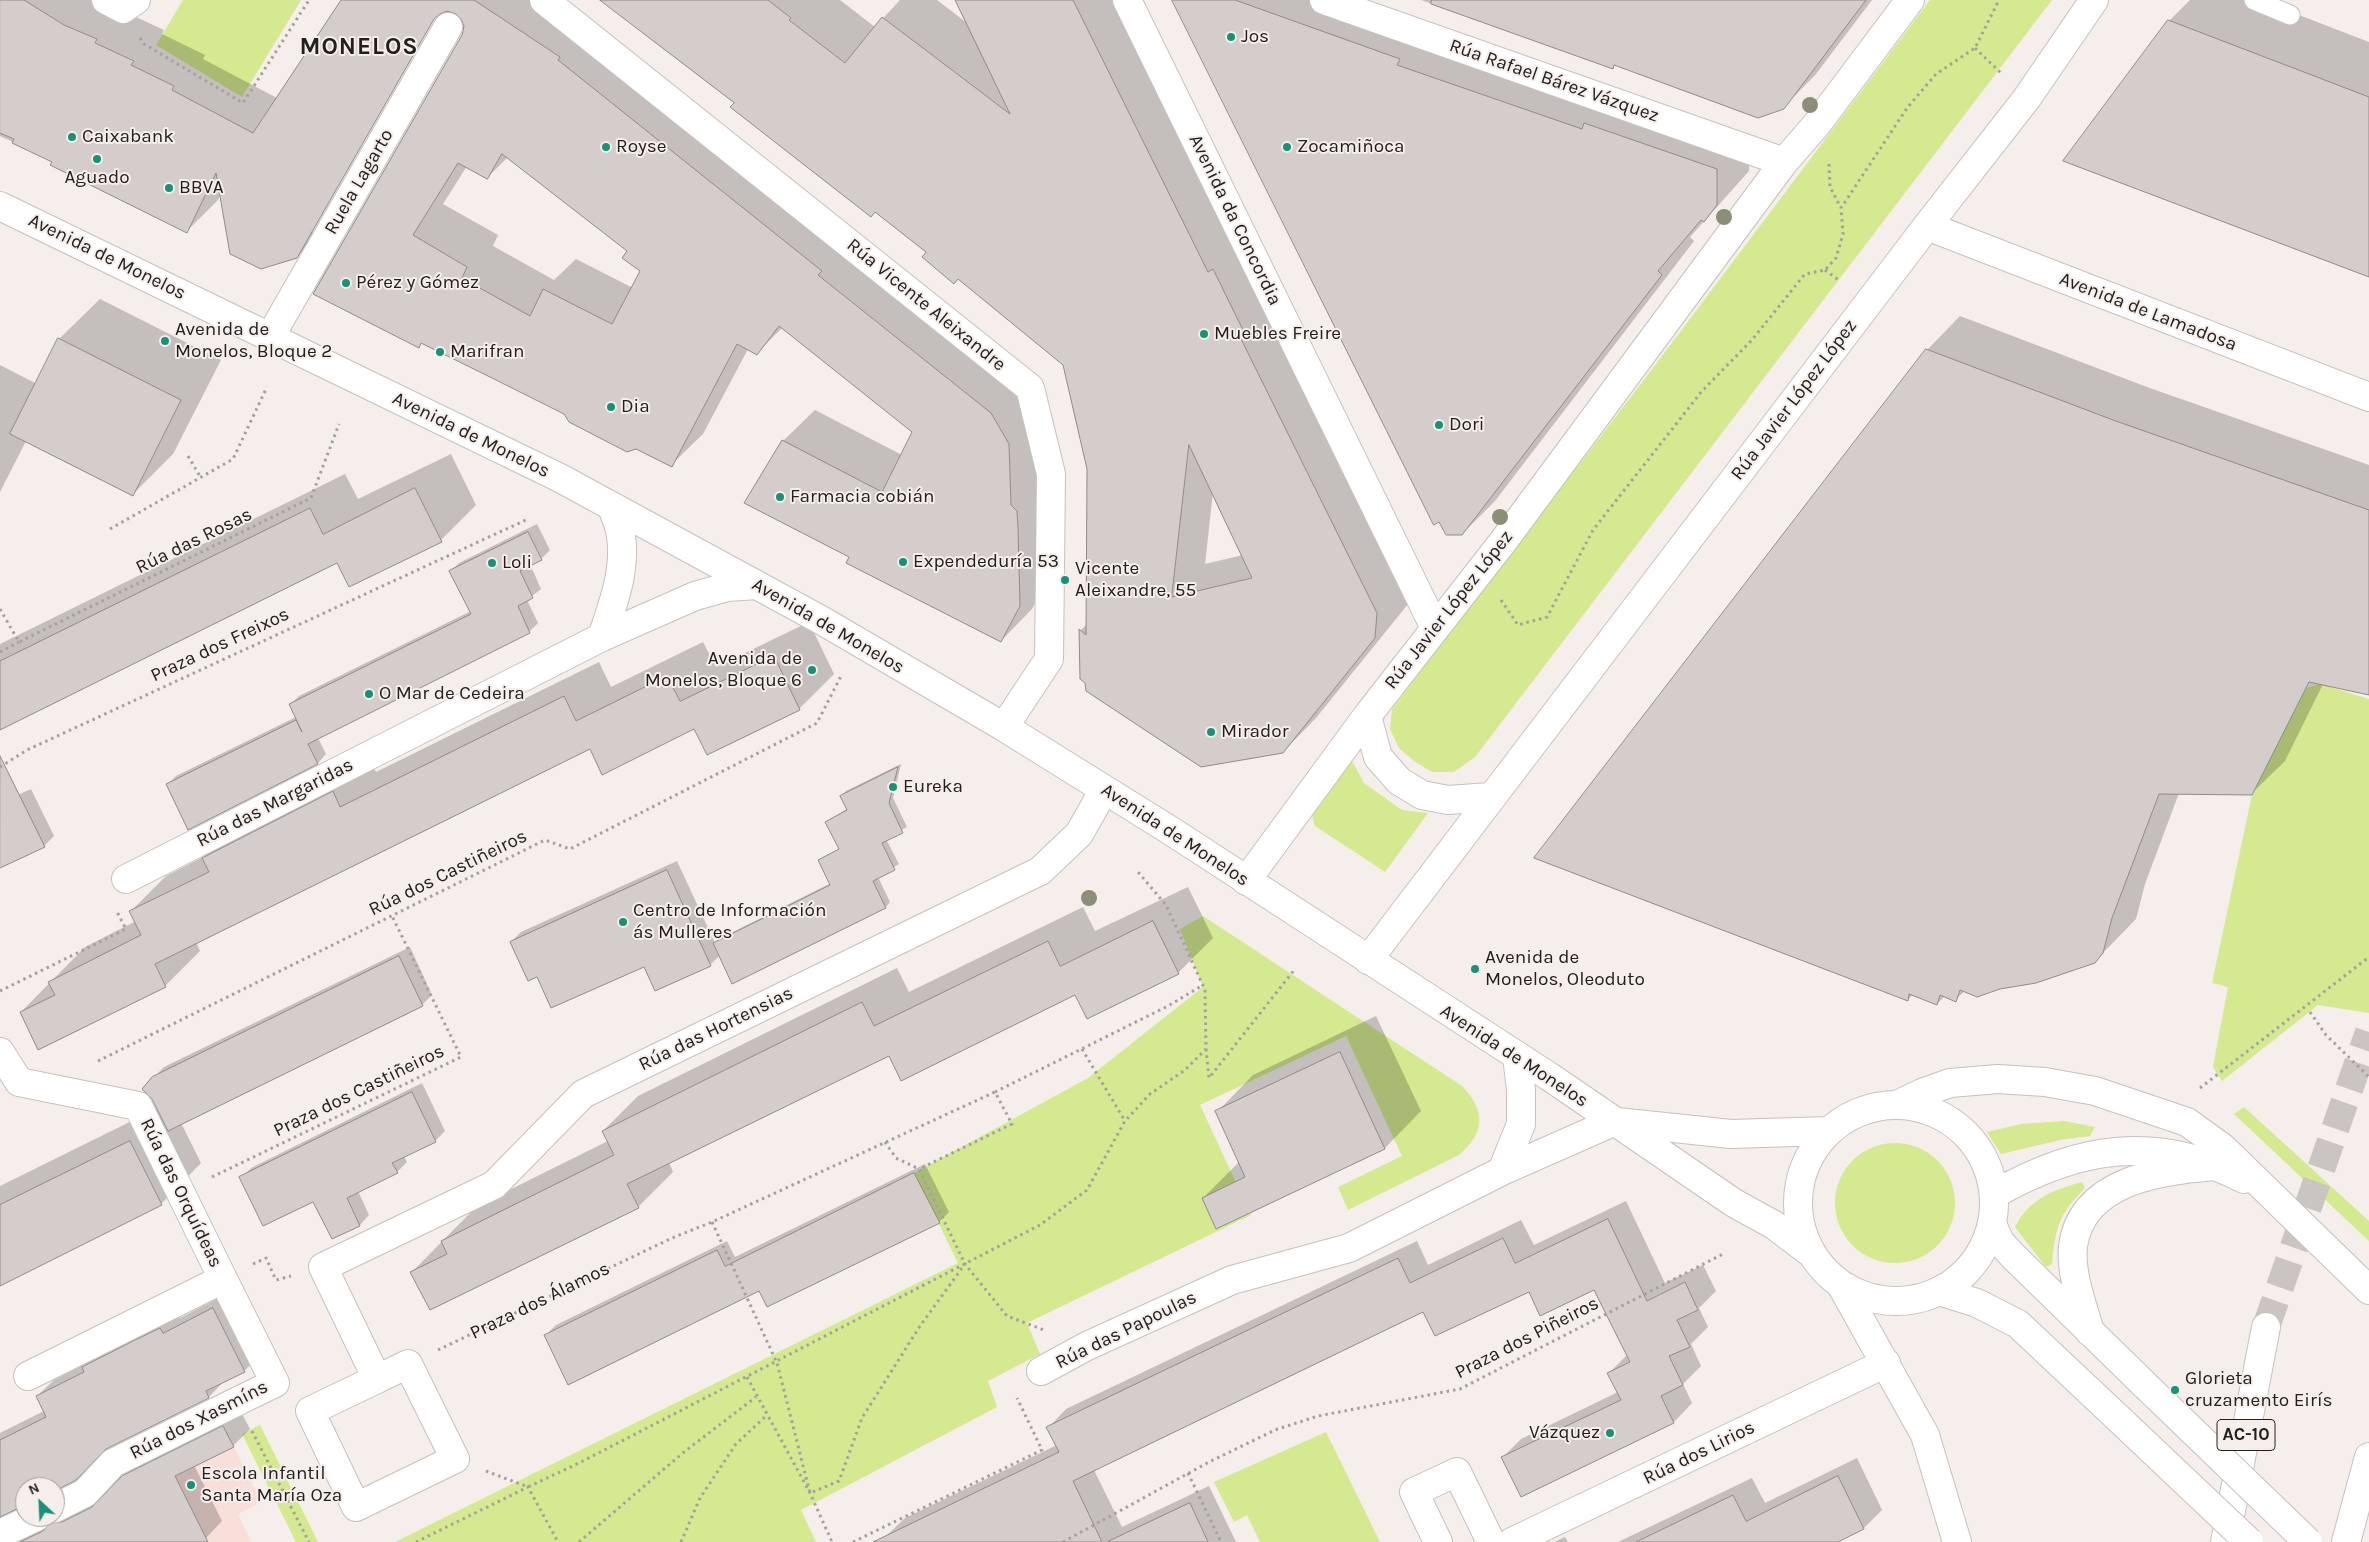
<!DOCTYPE html>
<html>
<head>
<meta charset="utf-8">
<style>
	body { margin:0 }
	#map { position:relative; width:2369px; height:1542px; overflow:hidden; background:#f5eeeb; font-family:Karla,sans-serif }
	canvas { display:block }
	.north { position:absolute; left:15px; top:1477px; width:50px; height:50px; box-sizing:border-box; background:#f5eeeb; border:1px solid #a19c99; border-radius:50%; rotate:335deg; font-size:14px; font-weight:700; line-height:20px; text-align:center; color:#22201f }
	.north::after { content:''; display:block; margin:auto; width:18px; height:22px; background:#169278; clip-path:polygon(50% 0,100% 100%,50% 72%,0 100%) }
</style>
</head>
<body>
<div id="map">
<canvas width="2369" height="1542"></canvas>
<div class="north">N</div>
</div>
<script>
const c = document.querySelector('canvas').getContext('2d');
c.lineJoin = 'round';
function fillPath(path, color) { c.fillStyle = color; c.fill(path, 'evenodd'); }
function stroke(path, color, width, dash) { c.strokeStyle = color; c.lineWidth = width; c.lineCap = dash ? 'butt' : 'round'; c.setLineDash(dash || []); c.stroke(path); }
function write(font, color, halo, rows, align = 'center') {
  c.font = font + ' Karla,sans-serif'; c.lineWidth = 4; c.setLineDash([]); c.textBaseline = 'middle'; c.strokeStyle = halo; c.fillStyle = color; for (const [text, x, y, turn = 0] of rows) {
    c.save(); c.translate(x, y); c.rotate((+turn || 0) * Math.PI / 180); c.textAlign = isNaN(turn) ? turn : align; if (halo) c.strokeText(text, 0, 0); c.fillText(text, 0, 0); c.restore();
  }
}
fillPath(new Path2D(`
	M226,1432L262,1502L238,1514L251,1542H25L130,1490L126,1481Z`), '#f9dfda');
fillPath(new Path2D(`
	M183,0H301L242,97L156,45Z
	M1930,0H2052L1475,757L1454,772H1432L1414,761L1399,748L1390,729L1392,709L1653,368Z
	M2320,684L2369,699V1013L2318,1005L2222,1081L2213,1067L2228,987L2212,983L2252,795L2306,688Z
	M1352,761L1364,783L1402,810L1428,813L1385,872L1315,826L1312,816Z
	M1203,916L1462,1086C1486,1111 1485,1133 1459,1155L1348,1210L1338,1187L1402,1156L1346,1036L1200,1105L1251,1215L1027,1323L1040,1354L988,1381L997,1407L801,1510L816,1542H395L958,1263L914,1173L1088,1078L1203,987L1180,929Z
	M2244,1107L2369,1221V1241L2234,1114Z
	M2064,1121L2095,1127L2090,1136L2060,1140L2001,1154L1987,1132L2021,1124Z
	M1835 1203a60 60 0 1 1 120 0a60 60 0 1 1-120 0Z
	M2082,1182L2085,1188C2059,1214 2055,1228 2052,1264L2046,1267L2015,1227C2029,1199 2053,1190 2082,1182Z
	M260,1425L318,1542H296L242,1434Z
	M1326,1432L1380,1542H1260L1247,1515L1234,1522L1214,1482Z`), '#d4e990');
fillPath(new Path2D(`
	M0,0H110L125,12L164,30L162,34L205,55L203,59L277,98L342,0H552L1040,412L1051,573L1032,609L1001,641L851,557L783,441L815,410L902,455L914,432L783,327L757,353L748,349L703,434L671,465L422,342L418,346L314,294L463,35L465,27L463,19L456,12L451,11L328,225L297,257L221,194L218,200L187,231L54,161L0,136ZM436,13L439,14L314,232H311ZM508,157L629,251L641,271L633,288L576,259L554,280L493,246L498,235L443,204L467,166L487,178Z
	M602,0H840L875,27L900,0H937L967,23L956,0H1123L1410,579L1408,604L1316,718L1283,752L1086,682L1081,678V630L1087,624L1088,469L1065,364L928,252ZM1213,492L1243,555L1205,564Z
	M1180,0H1359L1749,137V171L1690,237L1694,241L1495,501L1462,534Z
	M1421,0H1872L1816,74L1783,108L1616,64L1612,68Z
	M2190,0H2260L2369,42V276L2169,21Z
	M100,299L221,360L173,454L133,494L26,441L0,492V365L37,384L59,339Z
	M1960,316L2147,387L2369,465V694L2323,684L2285,761L2251,794L2179,793L2145,884L2136,919L2094,962L1965,991L1955,1000L1945,996L1937,1004L1913,994L1908,1000L1927,350Z
	M451,454L476,505L441,540L338,561L0,728V644L345,474L358,499Z
	M537,524L550,550L541,559L530,564L541,589L527,600L538,623L529,632L318,738L326,754L318,763L189,828L167,785L176,776L296,717L291,704L299,696L471,611L451,571L459,563Z
	M809,622L834,674L799,709L591,748L196,942L200,951L165,986L39,1049L21,1012L85,947L136,921L131,911L166,876L205,856L239,823L368,757L376,772L599,662L611,687L703,642L716,667Z
	M901,764L893,798L907,827L886,839L899,864L878,877L890,902L886,907L733,982L720,955L710,965H645L537,975L511,942L521,932L677,861L715,943L719,939L831,883L819,860L840,848L826,822L848,808L842,796L846,791Z
	M31,789L54,836L44,846L0,867V803Z
	M1188,887L1213,938L1178,973L1075,993L889,1054L669,1162L673,1172L638,1207L430,1309L412,1272L477,1206L608,1141L603,1131L638,1096L897,968L909,992L1083,907L1095,931Z
	M410,947L432,995L422,1005L181,1123L201,1163L161,1204L0,1284V1186L158,1108L153,1078L164,1067Z
	M1376,1016L1421,1111L1385,1148L1217,1227L1203,1198L1239,1162L1217,1112L1253,1075Z
	M422,1083L445,1131L435,1141L404,1156L407,1162L397,1172L358,1191L369,1215L360,1225L333,1237L314,1200L241,1178L251,1168Z
	M925,1164L949,1212L939,1222L759,1290L546,1335L556,1325L727,1241L735,1257Z
	M1626,1201L1665,1283L1703,1265L1716,1291L1699,1308L1708,1327L1691,1344L1701,1366L1683,1384L1692,1403L1674,1422L1522,1496L1503,1457L1521,1439L1618,1392L1609,1373L1627,1355L1595,1289L1529,1290L1424,1310L1094,1470L1122,1527L1209,1486L1236,1542H886V1536L905,1518L1057,1445L1048,1428L1066,1409L1417,1241L1428,1265L1521,1220L1534,1245Z
	M230,1292L261,1355L244,1371L224,1381L209,1397L106,1448L55,1489V1487H25V1504L1,1515L2,1523L24,1532L109,1491L141,1459L240,1410L250,1429L233,1446L194,1465L222,1521L206,1538L198,1542H0V1433L44,1411L37,1396L54,1380L87,1363L100,1350L177,1313L180,1318Z
	M1857,1458L1882,1510L1864,1528L1835,1542H1618L1752,1478L1765,1503Z
	M1565,1537L1568,1542H1554Z`), '#0003');
const building = new Path2D(`
	M0,0H24L64,25L97,39L95,43L134,61L131,65L174,86L172,90L253,133L341,0H474L560,57L558,60L822,271L818,275L991,413L1009,444L1011,505L1017,511L1018,528L1020,606L1001,642L846,563L849,557L744,503L782,440L882,492L912,432L779,326L757,355L737,344L672,467L636,449L627,452L569,422L564,414L494,379L421,343L419,348L313,294L462,35L464,26L461,19L456,14L447,11L440,14L434,19L297,258L261,269L230,254L216,173L187,233L50,165L52,162L12,143L14,139L0,133ZM502,154L627,251L622,258L640,271L612,324L543,289L530,316L462,278L467,267L413,235L458,163L487,179Z
	M600,0H768L791,18L789,20L845,63L882,17L1010,114L955,0H1073L1208,272L1213,269L1245,334L1240,337L1377,613L1375,638L1283,753L1201,767L1086,691L1085,683L1080,679L1079,629L1086,635L1087,469L1063,365L958,279L954,284L922,257L926,252L875,212L871,217L730,107L734,103ZM1189,445L1252,578L1172,597Z
	M1172,0H1235L1400,59L1397,65L1582,129L1584,123L1717,169V205L1704,222L1701,220L1658,271L1662,275L1462,535H1446L1439,522L1434,525Z
	M1432,0H1866L1784,109L1758,118L1614,65L1613,69L1431,4Z
	M2168,20L2369,97V277L2063,161Z
	M58,338L181,400L133,496L10,434Z
	M1926,349L2113,420L2369,510V695L2309,682L2252,795L2159,794L2112,918L2103,953L2095,963L2036,983L2000,989L1977,997L1960,990L1956,1002L1940,995L1937,1005L1909,994L1908,1001L1534,858Z
	M415,488L442,542L349,587L337,563L0,730V661L310,508L323,534Z
	M528,532L542,560L520,571L533,598L518,606L530,633L308,744L318,764L188,830L166,784L296,720L302,732L289,704L471,614L449,571Z
	M774,656L800,710L707,755L694,729L602,775L590,749L155,964L166,987L38,1050L20,1012L55,995L48,982L141,935L129,911L209,872L202,858L333,791L340,807L564,696L576,721L667,676L680,701Z
	M0,756L45,847L0,868Z
	M898,767L889,803L903,833L882,843L895,870L873,881L886,908L732,984L713,943L830,885L818,860L839,849L825,822L847,810L840,796Z
	M667,870L711,966L655,991L644,967L551,1008L537,977L528,981L510,942Z
	M1153,921L1179,974L1087,1019L1075,995L901,1081L889,1056L627,1184L639,1208L430,1310L410,1272L447,1254L441,1241L614,1155L602,1131L862,1002L874,1026L1048,941L1060,966Z
	M399,956L423,1006L168,1131L152,1099L142,1089L152,1077Z
	M1340,1052L1385,1149L1216,1229L1202,1198L1245,1177L1215,1111Z
	M412,1092L436,1142L392,1163L398,1173L347,1198L360,1226L332,1239L313,1202L263,1226L239,1177Z
	M130,1141L162,1205L0,1286V1205Z
	M914,1173L940,1223L767,1307L759,1291L568,1385L544,1335L717,1250L725,1266Z
	M1608,1219L1647,1301L1685,1282L1698,1310L1677,1320L1690,1347L1669,1356L1683,1385L1661,1396L1674,1423L1521,1497L1501,1457L1621,1400L1607,1373L1630,1362L1594,1290L1540,1316L1529,1292L1435,1336L1423,1312L1073,1481L1102,1542H873L1059,1452L1046,1427L1398,1258L1410,1283L1503,1238L1515,1263Z
	M213,1308L245,1372L206,1391L209,1398L106,1449L76,1480L55,1491V1487H25V1505L0,1517V1440L46,1417L36,1396L84,1372L82,1367L133,1341L160,1328L163,1333Z
	M223,1426L234,1447L175,1476L208,1542H20L43,1531L50,1522H62L92,1507L122,1476Z
	M1838,1476L1864,1529L1838,1542H1636L1733,1495L1746,1521Z
	M1190,1503L1208,1542H1107Z`);
fillPath(building, '#d5cdcb');
stroke(building, '#928a89', 1);
stroke(new Path2D(`
	M2266,1327L2369,1032`), '#cbc5c2', 28, [28, 14]);
const service = new Path2D(`
	M2254,0L2290,15`);
const pedestrian = new Path2D(`
	M270,337L448,27
	M55,1508L85,1493L113,1463L238,1401
	M0,1534L36,1517`);
const minor = new Path2D(`
	M106,0L123,9L136,0
	M544,0L1030,388L1051,474L1049,659L1004,727
	M1127,0L1435,628
	M1324,0L1784,162
	M1927,226L2369,397
	M602,637C613,604 626,571 621,536C620,526 615,516 612,507
	M1367,716L1378,757L1399,781L1422,795L1448,800L1490,797
	M126,879L602,637L695,596L727,587L757,585
	M1246,881L1367,716L1505,539L1784,162L1817,124L1910,0
	M1368,960L1927,226L2027,98L2094,0
	M0,1052L19,1082L138,1106L223,1279L28,1376
	M1502,1171L1521,1124V1090L1517,1056
	M1992,1224L2000,1242L2014,1257L2146,1386
	M223,1279L275,1383L238,1401
	M1841,1285L1925,1435L1957,1542
	M1939,1291L1977,1303L2018,1324L2118,1418
	M2090,1332C2083,1306 2070,1274 2073,1246C2082,1180 2162,1170 2215,1166
	M1041,1371L1087,1346L1232,1280L1349,1248L1502,1171L1613,1122
	M377,1379L408,1364L455,1459L356,1507L310,1411L377,1379L323,1267L494,1185L583,1094L1040,871L1079,834L1104,790
	M1438,1542L1414,1492L1457,1472L1491,1542
	M1512,1542L1886,1363`);
const tertiary = new Path2D(`
	M0,206L560,478L821,620L1004,727L1168,829L1550,1077L1734,1203L1774,1225L1811,1253
	M1899,1104L1922,1093L1950,1083L1998,1079L2045,1082L2095,1091L2187,1122L2223,1148L2369,1290
	M1798 1203a98 98 0 1 1 196 0a98 98 0 1 1-196 0Z
	M1617,1122L1731,1134L1828,1131
	M1995,1194C2078,1146 2157,1134 2244,1179`);
const primary = new Path2D(`
	M2225,1542L2266,1327
	M2346,1542L2369,1457`);
stroke(service, '#c7c0bd', 21);
stroke(pedestrian, '#c7c0bd', 30);
stroke(minor, '#c7c0bd', 30);
stroke(tertiary, '#c7c0bd', 30);
stroke(primary, '#c7c0bd', 30);
stroke(new Path2D(`
	M140,38L144,44L243,103L309,0
	M1975,48L2002,74
	M1829,164L1830,187L1841,208
	M1825,270L1840,281
	M188,456L201,478
	M110,529L233,459L267,387
	M1501,600L1518,625L1547,617L1593,530L1702,391L1751,341L1805,274L1825,270L1836,258L1843,234L1841,208L1907,108L1936,74L1975,48L1999,0
	M0,609L19,642L311,498L339,424
	M0,652L19,642
	M0,767L27,750L528,519
	M0,991L126,929L117,912
	M2310,1012L2326,1035L2369,1077
	M1082,1049L1125,1121
	M1206,1049L1209,1078L1295,969
	M98,1061L545,840L570,849L817,723L841,676
	M2200,1088L2369,957
	M995,1092L1168,1006L1203,985
	M885,1142L896,1158L919,1169L965,1264
	M212,1177L461,1057L392,916
	M712,1222L777,1363L810,1493L839,1481L862,1418L920,1326L965,1264L1007,1316L1044,1330
	M253,1264L266,1258L276,1280L291,1276
	M438,1350L672,1238L712,1222L995,1092L1012,1124L919,1169
	M747,1377L810,1493L832,1542
	M252,1431L309,1542
	M486,1471L528,1487L583,1461L1040,1225L1087,1190L1125,1121L1150,1094L1185,1070L1206,1049L1205,990L1166,905L1138,872
	M1188,1473L1221,1542
	M416,1542L528,1487L558,1542
	M579,1542L684,1452L756,1397
	M681,1542L700,1498L736,1444L767,1415
	M853,1542L1042,1450L1017,1398
	M1063,1542L1209,1462L1275,1430L1318,1416L1460,1389L1725,1253`), '#a5a09e', 3, [2.5, 4]);
stroke(service, '#fff', 19);
stroke(pedestrian, '#fff', 28);
stroke(minor, '#fff', 28);
stroke(tertiary, '#fff', 28);
stroke(primary, '#fff', 28);
const minorBridge = new Path2D(`
	M2146,1386L2308,1542
	M2118,1418L2249,1542`);
stroke(minorBridge, '#c7c0bd', 30, []);
stroke(minorBridge, '#fff', 28);
c.fillStyle = '#8d8e77';
for (const [x, y] of [
	[1810,105],
	[1724,217],
	[1500,517],
	[1089,898]
]) { c.beginPath(); c.arc(x, y, 8, 0, 2 * Math.PI); c.fill(); }
for (const [x, y, r, color] of [
	[1231,37,5,"#169278"],
	[72,137,5,"#169278"],
	[606,147,5,"#169278"],
	[1287,147,5,"#169278"],
	[97,159,5,"#169278"],
	[169,188,5,"#169278"],
	[346,283,5,"#169278"],
	[1204,334,5,"#169278"],
	[165,341,5,"#169278"],
	[440,352,5,"#169278"],
	[611,407,5,"#169278"],
	[1439,425,5,"#169278"],
	[780,497,5,"#169278"],
	[903,562,5,"#169278"],
	[492,563,5,"#169278"],
	[1065,580,5,"#169278"],
	[812,670,5,"#169278"],
	[369,694,5,"#169278"],
	[1211,732,5,"#169278"],
	[893,787,5,"#169278"],
	[623,922,5,"#169278"],
	[1475,969,5,"#169278"],
	[2175,1390,5,"#169278"],
	[1610,1433,5,"#169278"],
	[191,1485,5,"#169278"]
]) { const dot = new Path2D(); dot.arc(x, y, r, 0, 2 * Math.PI); c.fillStyle = color; c.fill(dot); stroke(dot, '#f5eeeb', 2); }
for (const [x, y, w] of [
	[2246,1435,58]
]) { const box = new Path2D(); box.roundRect(x - w / 2, y - 15.5, w, 31, 4); c.fillStyle = '#f5eeeb'; c.fill(box); stroke(box, '#22201f', 1); }
write('bold 18px', '#22201f', null, [
	["AC-10",2246,1435]
]);
write('19px', '#22201f', '#f5eeeb', [
	["Jos",1241,37],
	["Caixabank",82,137],
	["Royse",616,147],
	["Zocamiñoca",1297,147],
	["Aguado",97,178,"center"],
	["BBVA",179,188],
	["Pérez y Gómez",356,283],
	["Avenida de",175,330],
	["Monelos, Bloque 2",175,352],
	["Muebles Freire",1214,334],
	["Marifran",450,352],
	["Dia",621,407],
	["Dori",1449,425],
	["Farmacia cobián",790,497],
	["Expendeduría 53",913,562],
	["Loli",502,563],
	["Vicente",1075,569],
	["Aleixandre, 55",1075,591],
	["Avenida de",802,659,"right"],
	["Monelos, Bloque 6",802,681,"right"],
	["O Mar de Cedeira",379,694],
	["Mirador",1221,732],
	["Eureka",903,787],
	["Centro de Información",633,911],
	["ás Mulleres",633,933],
	["Avenida de",1485,958],
	["Monelos, Oleoduto",1485,980],
	["Glorieta",2185,1379],
	["cruzamento Eirís",2185,1401],
	["Vázquez",1600,1433,"right"],
	["Escola Infantil",201,1474],
	["Santa María Oza",201,1496]
], 'left');
write('19px', '#22201f', '#f5eeeb', [
	["Rúa Rafael Bárez Vázquez",1554,81,19],
	["Ruela Lagarto",359,182,-60],
	["Avenida da Concordia",1235,220,64],
	["Avenida de Monelos",107,257,26],
	["Rúa Vicente Aleixandre",926,305,39],
	["Avenida de Lamadosa",2148,312,21],
	["Rúa Javier López López",1794,400,-53],
	["Avenida de Monelos",471,435,26],
	["Rúa das Rosas",194,541,-26],
	["Rúa Javier López López",1449,610,-52],
	["Avenida de Monelos",828,626,30],
	["Praza dos Freixos",220,645,-25],
	["Rúa das Margaridas",275,803,-27],
	["Avenida de Monelos",1175,835,33],
	["Rúa dos Castiñeiros",448,873,-26],
	["Rúa das Hortensias",716,1029,-26],
	["Avenida de Monelos",1514,1056,33],
	["Praza dos Castiñeiros",359,1091,-26],
	["Rúa das Orquídeas",181,1193,64],
	["Praza dos Álamos",540,1301,-26],
	["Rúa das Papoulas",1126,1330,-26],
	["Praza dos Piñeiros",1527,1338,-27],
	["Rúa dos Xasmíns",199,1420,-27],
	["Rúa dos Lirios",1699,1453,-26]
]);
c.letterSpacing = '1px';
write('bold 24px', '#22201f', '#f5eeeb', [
	["MONELOS",359,47]
]);
c.letterSpacing = '0px';
</script>
</body>
</html>
